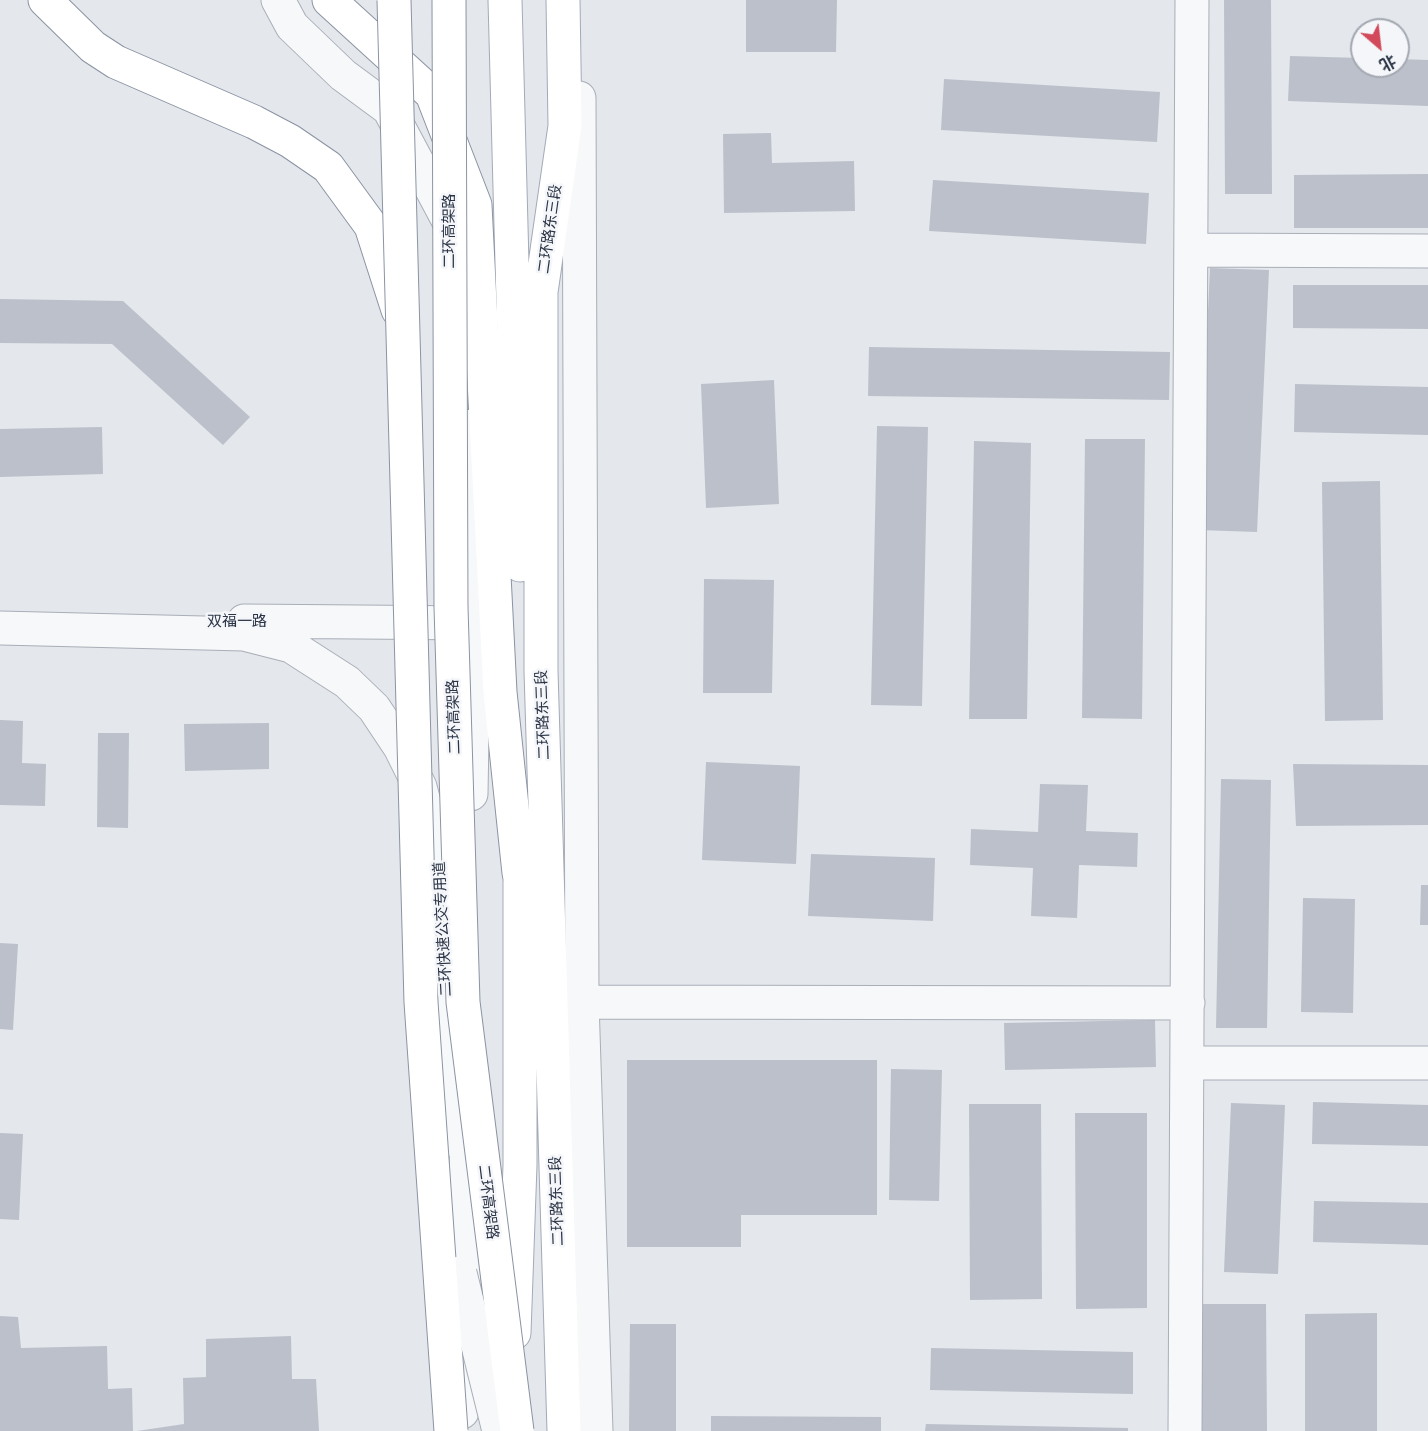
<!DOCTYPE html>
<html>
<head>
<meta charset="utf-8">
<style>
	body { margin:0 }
	#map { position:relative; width:1428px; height:1431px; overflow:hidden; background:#e4e7ec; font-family:Raleway,"Noto Sans SC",sans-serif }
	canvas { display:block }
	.north { position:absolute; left:1350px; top:18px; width:60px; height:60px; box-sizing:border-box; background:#f4f6f9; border:2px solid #a4a8b1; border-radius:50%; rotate:152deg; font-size:16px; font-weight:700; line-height:24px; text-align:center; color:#2b3445 }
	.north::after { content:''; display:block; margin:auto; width:21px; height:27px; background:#d1495b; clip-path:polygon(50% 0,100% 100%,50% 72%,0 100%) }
</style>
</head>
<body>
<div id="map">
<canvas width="1428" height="1431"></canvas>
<div class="north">北</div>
</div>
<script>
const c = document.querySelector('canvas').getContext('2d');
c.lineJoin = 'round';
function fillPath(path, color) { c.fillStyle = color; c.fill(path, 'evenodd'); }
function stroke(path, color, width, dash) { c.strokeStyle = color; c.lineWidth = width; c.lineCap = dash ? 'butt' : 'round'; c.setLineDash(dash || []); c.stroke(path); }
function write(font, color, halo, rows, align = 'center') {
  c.font = font + ' Raleway,"Noto Sans SC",sans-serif'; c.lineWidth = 5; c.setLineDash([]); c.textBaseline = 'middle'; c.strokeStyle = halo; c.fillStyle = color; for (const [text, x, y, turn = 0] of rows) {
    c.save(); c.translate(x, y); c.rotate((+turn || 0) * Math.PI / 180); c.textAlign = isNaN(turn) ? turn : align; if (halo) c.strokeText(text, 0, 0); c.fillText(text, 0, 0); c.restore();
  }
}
fillPath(new Path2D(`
	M746,0H837L836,52H746Z
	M1224,0H1271L1272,194H1225Z
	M1290,56L1362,58V66H1398V59L1428,60V106L1288,101Z
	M944,79L1160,92L1157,142L941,130Z
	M771,133L772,163L854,161L855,211L724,213L723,134Z
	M1428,174V228H1294V175Z
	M933,180L1149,193L1146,244L929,231Z
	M1210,268L1269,270L1257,532L1198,530Z
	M1293,285H1428V329L1293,328Z
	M0,299L123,301L250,417L223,445L112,344L0,343Z
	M869,347L1170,352L1169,400L868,396Z
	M774,380L779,504L706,508L701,384Z
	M1295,384L1428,387V435L1294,432Z
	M877,426L928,427L922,706L871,705Z
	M102,427L103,474L0,477V429Z
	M1085,439H1145L1142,719L1082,718Z
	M974,441L1031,443L1027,719H969Z
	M1380,481L1383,720L1325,721L1322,482Z
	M704,579L774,580L772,693H703Z
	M0,720L23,721L22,763L46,764L45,806L0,805Z
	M269,723V769L185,771L184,724Z
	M98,733H129L128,828L97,827Z
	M706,762L800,766L796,864L702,860Z
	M1293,764L1428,765V825L1296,826Z
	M1221,779L1271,780L1267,1028H1216Z
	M1040,784L1088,785L1086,831L1138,833L1137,867L1079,865L1077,918L1031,916L1033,868L970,865L971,829L1038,832Z
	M811,854L935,858L933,921L808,916Z
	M1421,885H1428V925H1420Z
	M1303,898L1355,899L1353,1013L1301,1012Z
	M0,943L18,944L13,1030L0,1029Z
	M1155,1020L1156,1067L1005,1070L1004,1023Z
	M627,1060H877V1215H741V1247H627Z
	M891,1069L942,1070L939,1201L889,1200Z
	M1313,1102L1428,1105V1146L1312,1144Z
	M1231,1103L1285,1105L1278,1274L1224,1272Z
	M969,1104H1041L1042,1299L970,1300Z
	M1075,1113H1147V1308L1076,1309Z
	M0,1133L23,1134L19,1220L0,1219Z
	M1314,1201L1428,1203V1245L1313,1242Z
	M1195,1304H1266L1267,1431H1195Z
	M1377,1313V1431H1305V1314Z
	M0,1316L18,1317L21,1348L107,1346L108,1389L132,1388L133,1431H0Z
	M630,1324H676V1431H629Z
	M291,1336L292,1379H316L319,1431H137L184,1424L183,1378L206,1377V1339Z
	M931,1348L1133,1352V1394L930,1390Z
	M711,1416L881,1417V1431H711Z
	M926,1424L1128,1428V1431H925Z`), '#bbc0ca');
const minor = new Path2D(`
	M278,0L292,26L343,75L389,109L454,231
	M579,98L582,1002L596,1431
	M1191,250L1428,251
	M465,426L474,623L471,794
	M244,621L474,623
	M0,628L244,634L291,646L347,682L374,708L400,747L420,787L441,867L454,1140
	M582,1002L1188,1003
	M1188,1063H1428
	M462,1412L467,1113
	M1185,1431L1192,0`);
const major = new Path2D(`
	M505,0L520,565
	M563,0L565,126L541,292V671L564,1431
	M514,1333L520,1165V845`);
const highway = new Path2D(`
	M45,0L93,47L116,62L254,122L290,141L328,167L371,226L398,310
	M329,0L432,94L475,205L500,692L519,873`);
stroke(minor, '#a9aeb7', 35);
stroke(major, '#a3abb8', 35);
stroke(highway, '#8b94a3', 35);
stroke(minor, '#f7f8fa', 33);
stroke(major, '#fff', 33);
stroke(highway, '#fff', 33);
const minorBridge = new Path2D(`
	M460,1273L499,1431`);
const highwayBridge = new Path2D(`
	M394,0L421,1002L451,1431
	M449,0L451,607L463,1002L517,1431`);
stroke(minorBridge, '#a9aeb7', 35, []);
stroke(highwayBridge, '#8b94a3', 35, []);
stroke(minorBridge, '#f7f8fa', 33);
stroke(highwayBridge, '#fff', 33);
write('15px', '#2b3445', '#f4f6f9', [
	["二环路东三段",550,229,-82],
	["二环高架路",449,231,-90],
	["双福一路",237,621],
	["二环路东三段",543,715,-92],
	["二环高架路",454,717,-92],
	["二环快速公交专用道",443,929,-93],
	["二环路东三段",557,1201,-92],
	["二环高架路",488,1202,83]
]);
</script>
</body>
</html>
